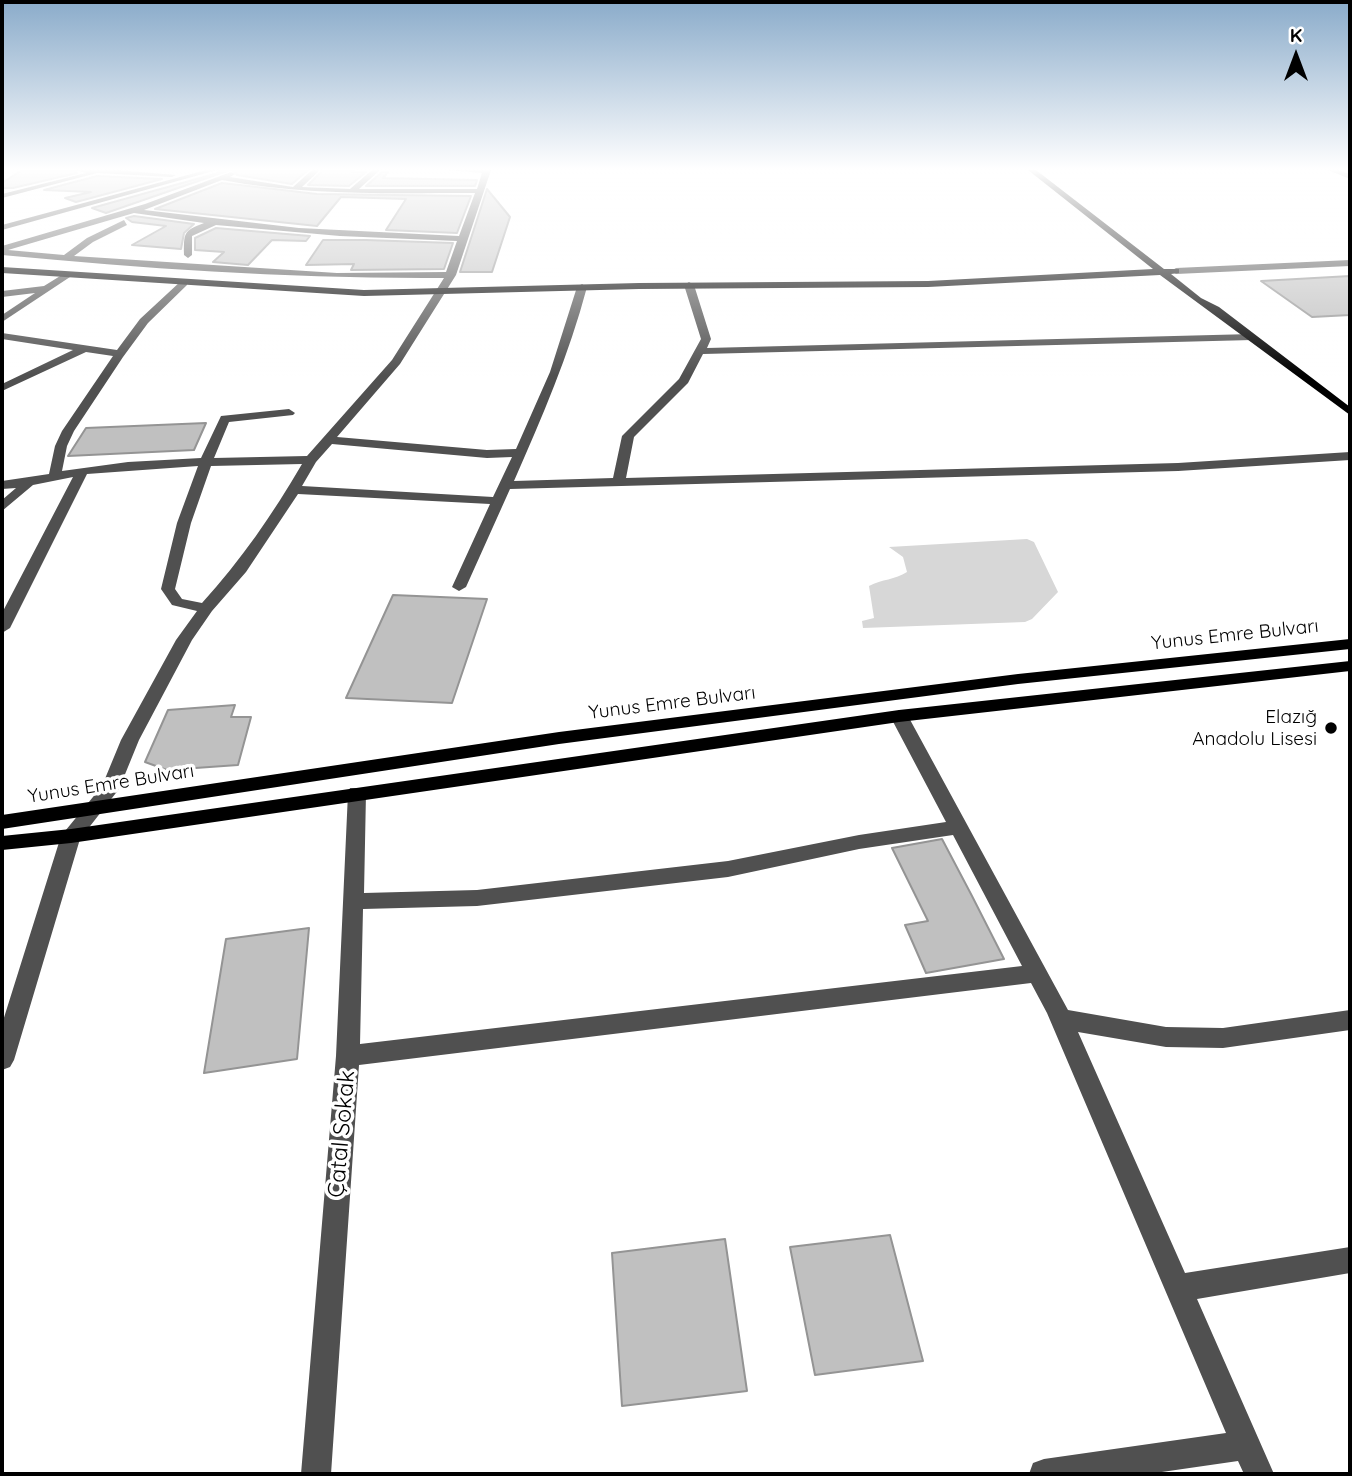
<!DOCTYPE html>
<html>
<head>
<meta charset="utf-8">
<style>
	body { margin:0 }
	#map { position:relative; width:1352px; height:1476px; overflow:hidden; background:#fff; font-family:Quicksand,sans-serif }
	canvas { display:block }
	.frame { position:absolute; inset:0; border:4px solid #000; pointer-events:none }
	.north { position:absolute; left:1261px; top:21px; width:70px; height:70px; -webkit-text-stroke:5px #fff; paint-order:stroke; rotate:0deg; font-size:19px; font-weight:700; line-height:28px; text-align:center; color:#000 }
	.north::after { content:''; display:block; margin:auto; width:24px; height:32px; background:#000; clip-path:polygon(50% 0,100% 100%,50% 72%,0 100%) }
</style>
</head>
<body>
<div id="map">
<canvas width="1352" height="1476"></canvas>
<div class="frame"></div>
<div class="north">K</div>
</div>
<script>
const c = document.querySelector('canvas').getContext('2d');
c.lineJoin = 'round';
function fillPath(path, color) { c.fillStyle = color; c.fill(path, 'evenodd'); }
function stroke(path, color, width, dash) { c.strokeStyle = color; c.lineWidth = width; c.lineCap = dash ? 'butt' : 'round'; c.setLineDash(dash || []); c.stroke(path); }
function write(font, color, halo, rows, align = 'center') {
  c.font = font + ' Quicksand,sans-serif'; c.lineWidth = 7; c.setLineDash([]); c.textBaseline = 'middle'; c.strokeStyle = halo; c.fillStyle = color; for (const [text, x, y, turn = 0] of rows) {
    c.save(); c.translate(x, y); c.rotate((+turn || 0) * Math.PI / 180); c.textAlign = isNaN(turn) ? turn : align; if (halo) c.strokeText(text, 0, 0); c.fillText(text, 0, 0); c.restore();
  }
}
fillPath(new Path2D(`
	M1027,539L1034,542L1058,592L1032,619L1025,622L863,628L862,621L874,618L869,586C882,579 895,580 907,572L903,557L889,547Z`), '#d7d7d7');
const building = new Path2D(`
	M22,170H74L77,173L13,188H2V183Z
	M220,170H230L106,213L92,208L218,173Z
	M232,170H308L292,184L237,175Z
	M323,170H354L352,172H366L349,186L308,185Z
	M382,172H388L383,178L477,180L475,186H366Z
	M97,176L162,179L76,202L65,198L91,192L44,190Z
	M222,183L317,194L471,196L457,233L386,230L406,199L341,197L317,226L155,209Z
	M487,189L510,217L492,272H460Z
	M134,216L194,224L184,233L181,249L132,245L166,226L132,222L126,218Z
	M216,228L310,236L306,241L272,240L248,265L213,262L224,252L195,250V238Z
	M323,240H366L453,243L444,269L351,270L354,264L306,265Z
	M1350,276V315L1312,317L1261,281Z
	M206,423L194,450L68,456L86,428Z
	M393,595L487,599L452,703L346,698Z
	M235,705L231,717H251L238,765L167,770L145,762L168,710Z
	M942,839L972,896L1004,959L926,973L905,925L928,921L892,848Z
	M309,928L297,1059L204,1073L226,939Z
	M890,1235L923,1361L815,1375L790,1247Z
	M725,1239L747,1391L622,1406L612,1253Z`);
fillPath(building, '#c0c0c0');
stroke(building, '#949494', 2);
fillPath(new Path2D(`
	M77,170H117L176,175L172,177L97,173L2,198V194L86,173Z
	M206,170H217L2,230V225Z
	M312,170H320L302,187L350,189L372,170H380L359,189H477L482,173L448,170H491L456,275L400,364L337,437L487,450L516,449L550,372L577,287L582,284L587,287C569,355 542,417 514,481L613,478L622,436L679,379L701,339L684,285L689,282L694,285L711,339L707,348L1252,334L1257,337L1252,340L703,354L688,383L634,437L626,478L1178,463L1350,452V460L1178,471L510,489L466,587L459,591L452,587L490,504L298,494L246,572L212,611L192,640L139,740L119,789L80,839L14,1060L10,1067L2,1070V1024L61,836L102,786L121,740L176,640L197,611L172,605L161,589L177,523L198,466L87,474L10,628L2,633V613L73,477L33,485L2,511V500L16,488L2,489V481L49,474L55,446L62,431L113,356L86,352L2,391V384L73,350L2,339V333L117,350L140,319L181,281H187V285L148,323L123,357L74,431L67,446L62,471L128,462L201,458L221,416L289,409L295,413L293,415L229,422L214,458L307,456L392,360L444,278C296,279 149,269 2,255V246L145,204L231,172L235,174L230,177L293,187ZM222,180C308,196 388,193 475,193L459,236L299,228L144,210ZM134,213L204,223C183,231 184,233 184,255L188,258L192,255V236L216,225L340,236L457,241L446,272L337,273L74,256L93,242L127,225L124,220L87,238L64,255L8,250ZM332,444L487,458L512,457L493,497L302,486L316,462ZM302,464C273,514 241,560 202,603L182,599L175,589L191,523L211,466Z
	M1328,170H1338L1350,174V179Z
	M1350,260V266L1176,274L1171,271L1176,268Z
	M65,273L73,275L2,322V315L35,293L2,297V291L44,286Z
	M899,710L908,716L1068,1010L1166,1027L1223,1028L1350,1010V1030L1223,1048L1166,1047L1078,1032L1185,1273L1350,1247V1273L1197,1299L1274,1474H1244L1238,1461L1148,1474H1029L1033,1463L1044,1459L1226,1433L1047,1013L1031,983L359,1065L331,1474H301L336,1056L348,793L350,788H364L366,793L364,893L477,890L728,861L859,835L946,822L890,716ZM953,835L1022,966L360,1044L363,909L477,906L728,877L859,849Z`), '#505050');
fillPath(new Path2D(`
	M1028,170H1036L1164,269H1179V273L1171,274L1201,298L1219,307L1350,407V415L1160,275L928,287L639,289L364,296L2,273V267L364,290L639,283L928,281L1153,269Z
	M1350,639V649L1018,684L559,744L2,829V815L559,732L1018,674Z
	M1350,661V671L899,722L71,843L2,850V836L71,829L899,710Z`), '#000');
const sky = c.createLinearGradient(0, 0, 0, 376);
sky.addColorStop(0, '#8aabca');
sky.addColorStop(0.45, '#fff');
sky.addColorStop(1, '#ffffff00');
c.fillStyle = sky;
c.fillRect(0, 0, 1352, 376);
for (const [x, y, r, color] of [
	[1331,728,7,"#000"]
]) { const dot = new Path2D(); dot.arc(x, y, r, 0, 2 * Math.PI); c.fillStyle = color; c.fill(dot); stroke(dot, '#fff', 2.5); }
write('19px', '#000', '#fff', [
	["Yunus Emre Bulvarı",1235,635,-6],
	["Yunus Emre Bulvarı",672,703,-7],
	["Yunus Emre Bulvarı",111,784,-9]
]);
write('19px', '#000', '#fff', [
	["Elazığ",1317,717],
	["Anadolu Lisesi",1317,739]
], 'right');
write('23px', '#000', '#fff', [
	["Çatal Sokak",342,1134,-85]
]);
</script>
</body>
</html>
